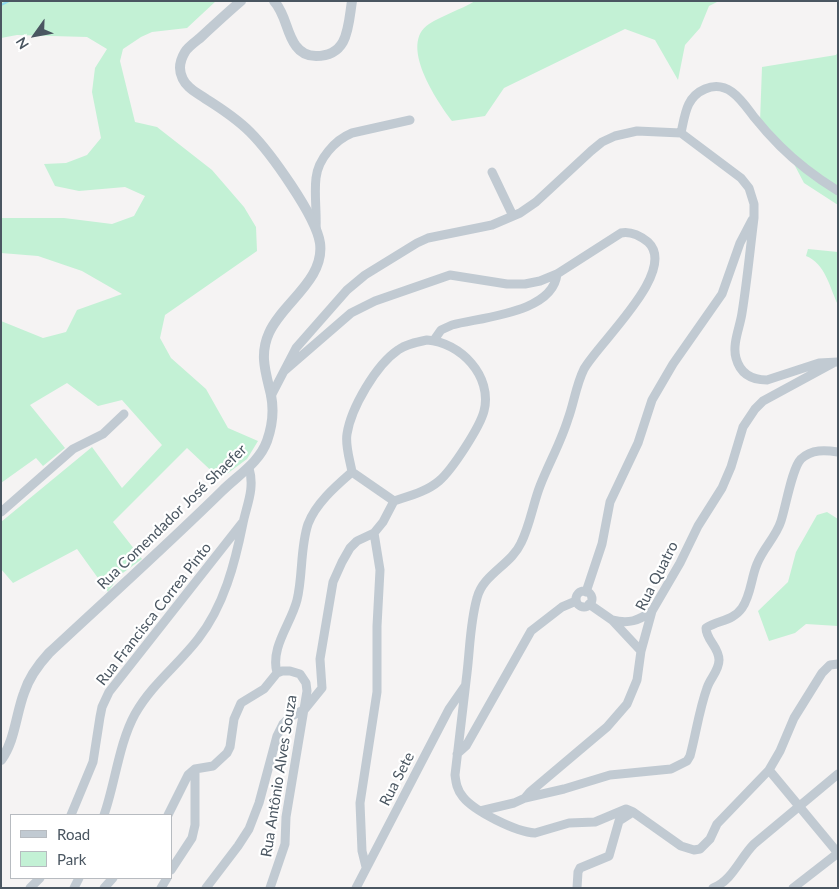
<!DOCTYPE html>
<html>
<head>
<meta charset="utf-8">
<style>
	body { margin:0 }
	#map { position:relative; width:839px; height:889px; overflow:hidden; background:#f5f3f3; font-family:Lato,sans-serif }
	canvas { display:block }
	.frame { position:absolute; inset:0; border:2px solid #4a5661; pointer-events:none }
	.legend { position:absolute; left:10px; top:814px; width:162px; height:65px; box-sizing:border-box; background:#fff; border:1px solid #b7bbc0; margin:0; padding:6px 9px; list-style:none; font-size:15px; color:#4a5661 }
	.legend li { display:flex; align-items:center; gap:10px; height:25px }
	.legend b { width:25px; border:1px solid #b7bbc0 }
	.north { position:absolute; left:10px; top:10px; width:50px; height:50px; -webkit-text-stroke:4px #fff; paint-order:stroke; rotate:238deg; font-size:14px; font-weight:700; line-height:20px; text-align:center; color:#4a5661 }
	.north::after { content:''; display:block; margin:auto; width:18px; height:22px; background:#4a5661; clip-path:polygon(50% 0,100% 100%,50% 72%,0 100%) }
</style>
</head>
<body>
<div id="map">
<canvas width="839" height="889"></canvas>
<div class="frame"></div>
<ul class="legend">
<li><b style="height:6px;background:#c1cad2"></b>Road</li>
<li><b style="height:14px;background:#c3f1d5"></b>Park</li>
</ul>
<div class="north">N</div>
</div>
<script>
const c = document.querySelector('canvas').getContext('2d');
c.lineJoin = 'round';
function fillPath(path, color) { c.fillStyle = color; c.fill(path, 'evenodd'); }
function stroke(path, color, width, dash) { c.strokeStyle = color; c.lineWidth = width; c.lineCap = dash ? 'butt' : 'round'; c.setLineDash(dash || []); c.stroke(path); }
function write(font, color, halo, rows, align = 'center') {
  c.font = font + ' Lato,sans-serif'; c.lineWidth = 4.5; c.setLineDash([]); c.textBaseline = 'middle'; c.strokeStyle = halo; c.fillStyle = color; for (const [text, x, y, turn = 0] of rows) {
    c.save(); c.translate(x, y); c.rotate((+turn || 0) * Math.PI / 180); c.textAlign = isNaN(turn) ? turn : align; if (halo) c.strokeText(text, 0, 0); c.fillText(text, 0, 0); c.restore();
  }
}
fillPath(new Path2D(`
	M1,1H216L187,28L152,32L141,37L123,49L120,61L135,122L157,127L212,170L244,207L256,227L257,251L165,315L160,338L171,358L206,389L228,428L258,441L247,459L220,479L187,448L113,522L142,559L120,575L108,592L77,549L13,583L1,569V522L92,447L122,488L162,445L122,400L98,406L67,383L30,405L65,448L43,466L36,458L1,483V321L43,338L66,332L77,310L122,294L82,271L38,256L1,253V218H64L112,224L134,216L145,196L125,187L79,191L55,186L44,164L66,163L87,155L101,138L92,92L95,68L107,49L87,37L17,35L1,38Z
	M475,1H719L709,6L700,28L685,45L678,80L655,40L625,29L504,88L485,116L452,121C437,101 398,44 429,24C443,15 460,10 475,1Z
	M838,52V205L804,183L794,164L760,122L762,67L836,55Z
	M808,249L838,252V305C830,288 825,263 806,256Z
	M827,512L838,519V626L806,624L795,633L769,641L758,611L788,582L796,552L817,515Z`), '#c3f1d5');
stroke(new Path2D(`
	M1,5L9,1`), '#90daee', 2);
stroke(new Path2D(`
	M681,133C685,115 686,97 705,89C728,79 742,101 754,117C762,127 771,137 780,146C797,163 817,178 838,191
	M492,172L513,216
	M316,229C317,212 314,194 316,178C318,159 335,140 352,133L410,120
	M427,340C460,342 493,376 484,411C480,427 452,470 439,481C426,492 409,496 394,501L352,472C350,460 345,446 347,434C351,408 376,365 398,350C406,344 417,342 427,340Z
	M434,340L441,330L452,325C482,317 553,313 557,274
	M284,371L351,313L375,301L450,275L507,284H525L540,281L557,274L621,233C631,231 639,235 648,242C679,271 598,343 584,369C576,385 574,403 568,419C561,442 549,463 540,486C533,504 530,525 521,543C511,565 483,574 477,598C470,623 470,648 467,673C463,707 459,741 455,775C456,783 457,790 463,797C474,811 516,832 535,833L569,823L595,822L626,809L633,812L681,846L694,850L700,849L710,839L717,824L769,770L780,751L794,718L822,673L830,665L838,664
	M271,396L296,348L347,290L365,275L417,243L428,238L492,225L520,213L536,202L591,151L602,142L615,136L637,131L681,133L741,178L749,188L754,204V218C750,250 747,282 742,313C740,327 732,344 736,358C740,373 751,380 767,380L819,363L838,362
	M1,512L73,449L103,434L124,414
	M576 599a8 8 0 1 1 16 0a8 8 0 1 1-16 0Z
	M586,592L602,544L610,502L638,443L652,400L673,364L722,294L740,243L752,220
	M589,604L612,620L641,651
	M612,620C629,624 638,621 652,611
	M277,673C270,647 291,624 297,600C303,576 300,548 308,524C316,503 336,486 352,472
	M457,754L466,746L531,631L562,607L576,601
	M769,770L838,853
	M525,798L564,789L610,775L671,769L687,761L690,756C696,734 699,710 707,688C710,678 719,671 719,660C719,647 706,640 706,628C718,620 733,621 742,608C751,595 751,578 757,564C763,548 776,537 781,521C786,506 792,468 801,459C812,449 825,450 838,452
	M480,811L514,803L525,798L530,792L607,727L627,704L637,680L641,651L652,611L680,563L698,526L722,488L731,467L743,427L755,409L763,401L833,363
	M71,815L93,762L100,717L102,707L109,692L242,523
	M104,815C115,784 119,743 135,714C152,684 178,665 198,639C224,606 235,563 243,523C247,504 255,488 249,468
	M168,815L188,775L195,769L213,766L227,753L230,747L234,719L241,703L264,689L277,673L282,671H290L300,674L306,683L307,691L286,817L285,844L270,888
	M366,867L362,851L360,803L377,692V626L380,570L374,533
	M171,870L192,838L195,825V769
	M30,888L40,878
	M74,888L79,878
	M104,888L113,878
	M161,888L167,878
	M206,888L238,846L249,829L259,803L277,736L283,724L290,717L305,709L322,688L320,659L333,582L342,562L350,548L357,541L374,533L383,522L394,501
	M356,888L449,709L465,686
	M577,888L578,872L580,868L609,856L619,821L633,812
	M713,888C732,881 740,858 754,844L838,774
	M793,888L838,853`), '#c1cad2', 9);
stroke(new Path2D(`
	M274,1C286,14 286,33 296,46C301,53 308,56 316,56C349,56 348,26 352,1
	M1,760C15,741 16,714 24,693C29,677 38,665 49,653C107,599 166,546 222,491C238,475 259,463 267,441C272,427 274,410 271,395C266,373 259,355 269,333C282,303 325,280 320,243C316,216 270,152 250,132C237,119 222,109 206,99C201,95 194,92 189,87C184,83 180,75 180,68C180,63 182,57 185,52C188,47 195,42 200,38C214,25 227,13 241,1`), '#c1cad2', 10);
write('15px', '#4a5661', '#fff', [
	["Rua Comendador José Shaefer",172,517,-44],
	["Rua Quatro",657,576,-63],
	["Rua Francisca Correa Pinto",154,614,-52],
	["Rua Antônio Alves Souza",279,776,-81],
	["Rua Sete",397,779,-63]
]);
</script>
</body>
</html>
